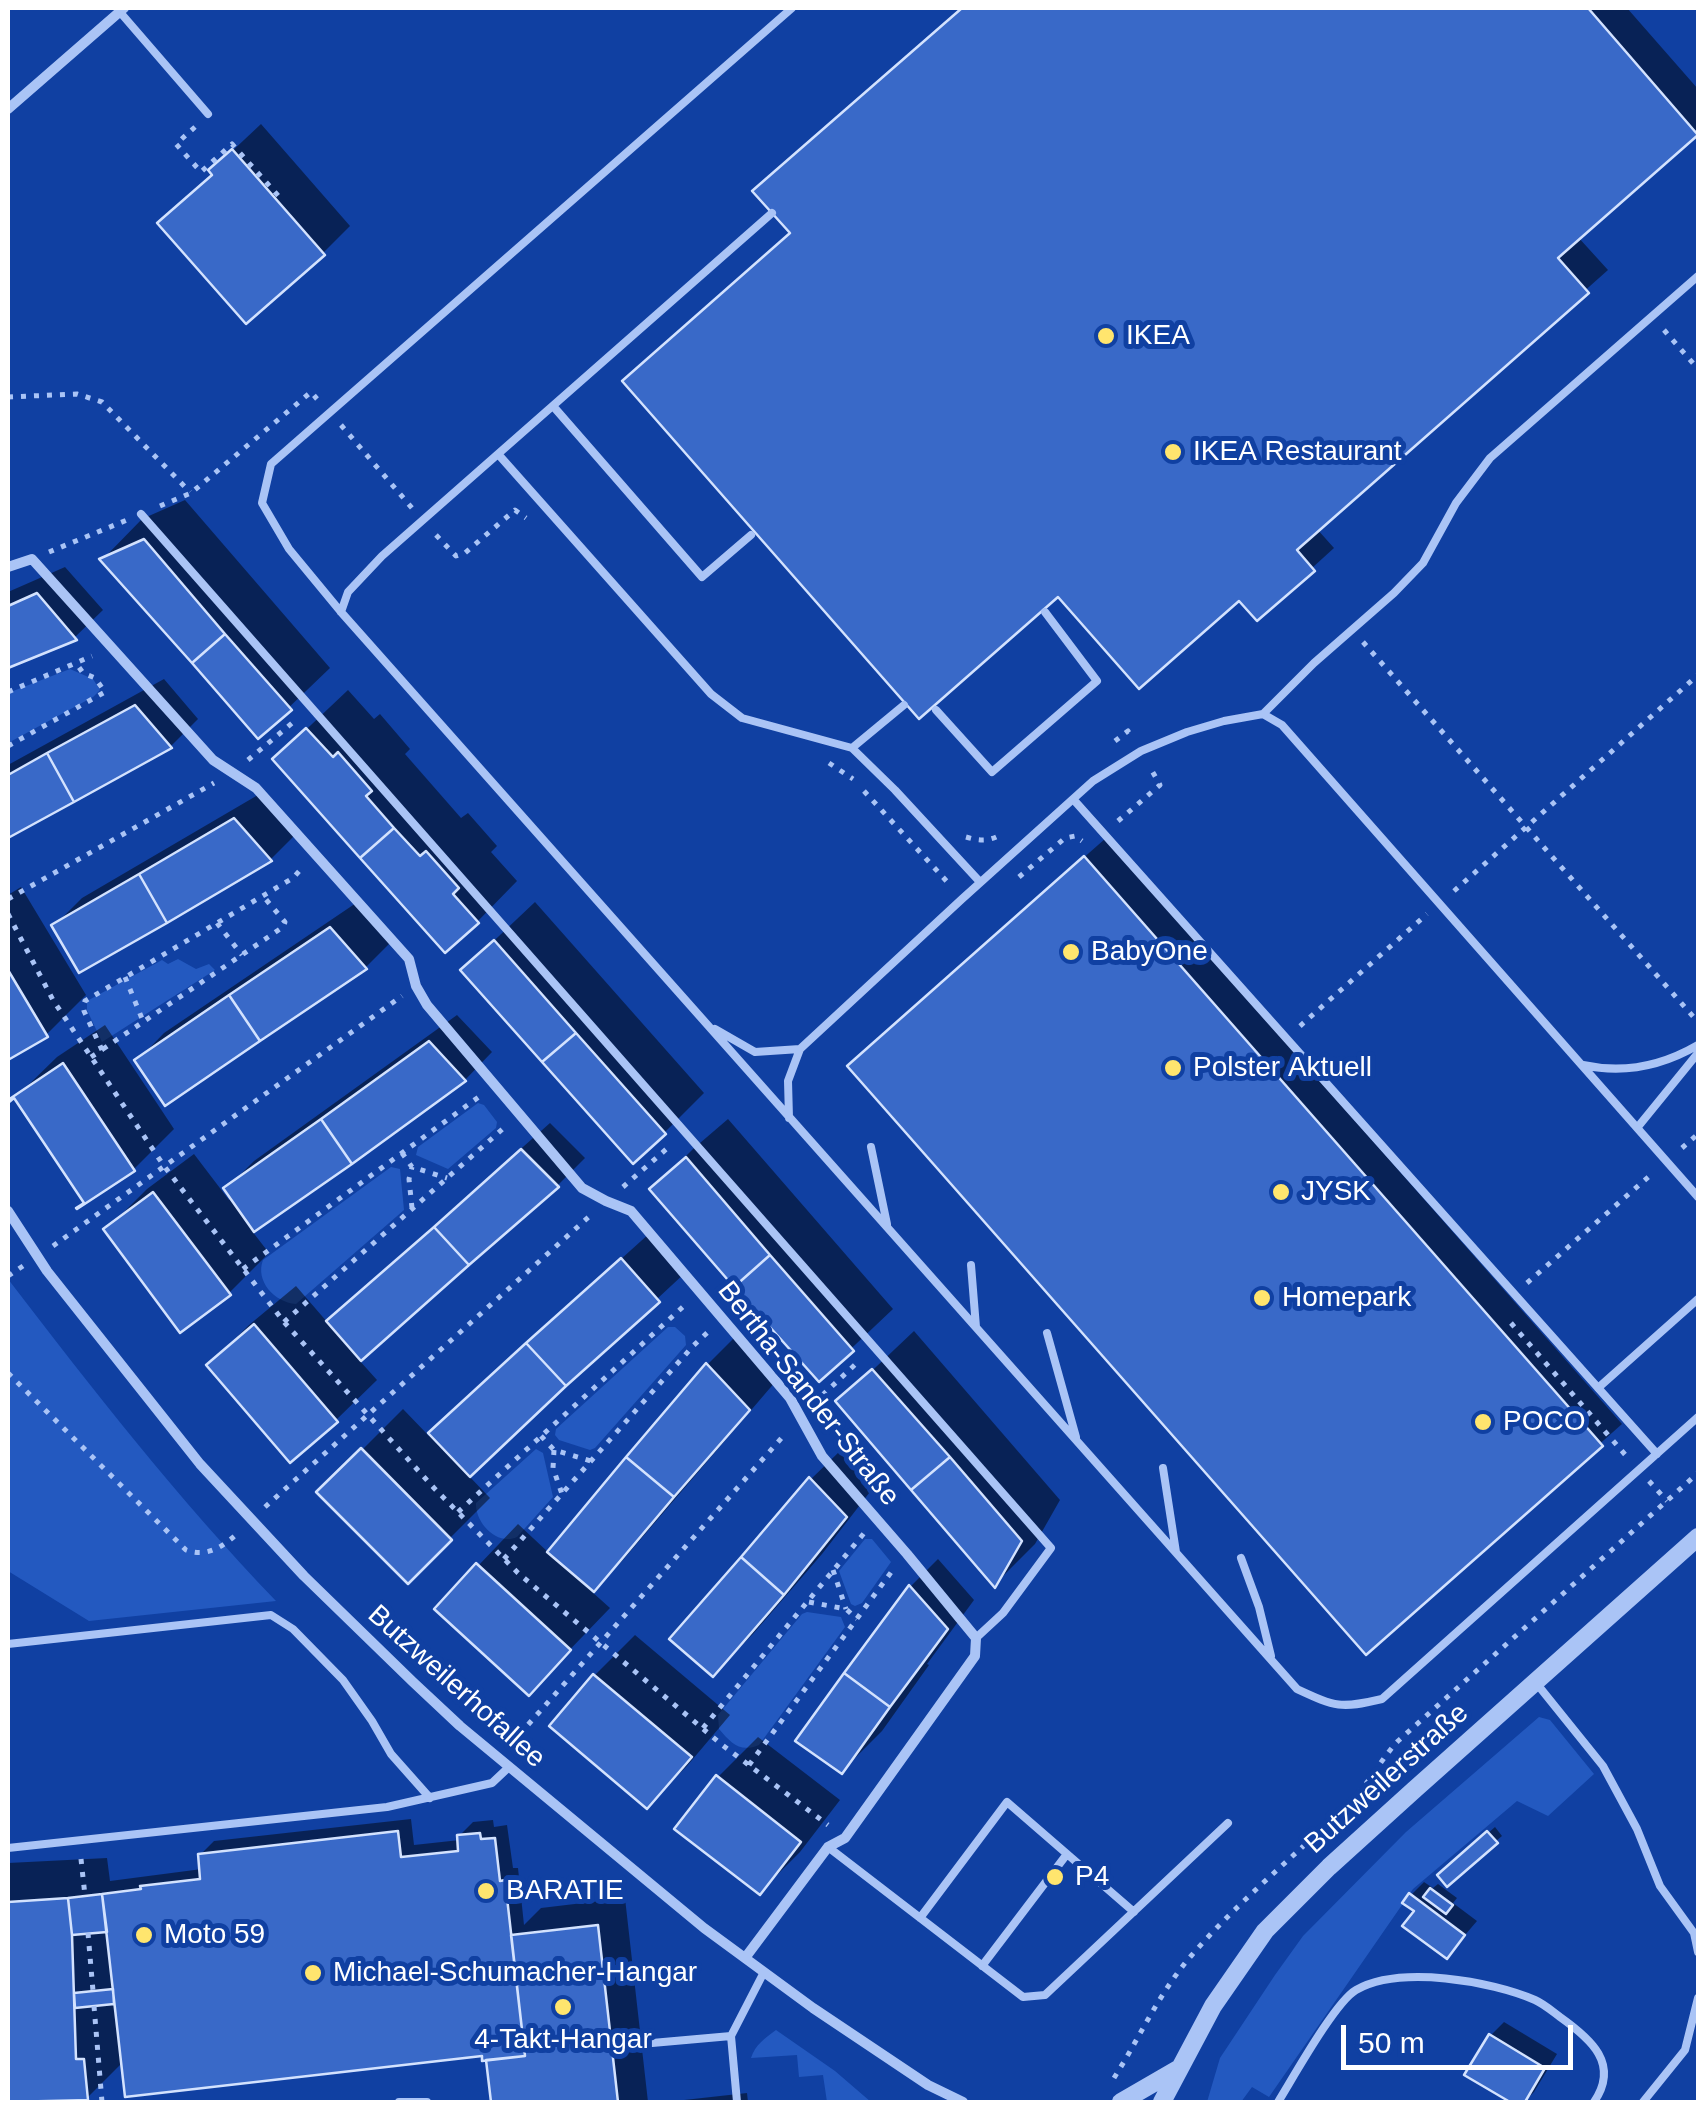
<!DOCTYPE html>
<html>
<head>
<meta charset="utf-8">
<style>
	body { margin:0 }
	#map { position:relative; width:1706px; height:2110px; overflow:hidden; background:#1040a2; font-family:Arial,sans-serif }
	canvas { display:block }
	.frame { position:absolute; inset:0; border:10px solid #fff; pointer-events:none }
	.scale { position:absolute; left:1341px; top:2025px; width:232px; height:45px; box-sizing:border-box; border:5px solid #fff; border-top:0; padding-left:12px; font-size:30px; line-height:35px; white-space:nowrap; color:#fff; -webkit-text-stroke:8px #1040a2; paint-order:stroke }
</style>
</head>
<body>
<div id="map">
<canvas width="1706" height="2110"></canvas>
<div class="frame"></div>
<div class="scale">50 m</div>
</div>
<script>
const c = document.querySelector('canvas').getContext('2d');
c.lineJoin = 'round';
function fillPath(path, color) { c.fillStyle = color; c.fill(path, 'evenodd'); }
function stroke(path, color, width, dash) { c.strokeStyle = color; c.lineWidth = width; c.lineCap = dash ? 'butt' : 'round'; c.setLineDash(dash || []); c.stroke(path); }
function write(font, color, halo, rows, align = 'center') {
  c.font = font + ' Arial,sans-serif'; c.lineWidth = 10; c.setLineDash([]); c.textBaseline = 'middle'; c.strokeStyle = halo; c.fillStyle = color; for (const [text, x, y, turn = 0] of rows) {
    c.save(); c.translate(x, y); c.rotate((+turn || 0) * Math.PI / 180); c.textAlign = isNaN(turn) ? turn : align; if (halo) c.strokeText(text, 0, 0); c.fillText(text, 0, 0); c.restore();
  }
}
fillPath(new Path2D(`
	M70,669L93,679L100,690L93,697L8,743V693Z
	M178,959L196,969L209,964L215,970L102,1042L87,1010V1001L162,960L168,964Z
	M478,1103L484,1105L497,1122L496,1128L448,1169L416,1155L418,1147Z
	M391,1167L400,1169L404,1210L296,1304C274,1302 255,1281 263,1260Z
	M8,1279C93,1390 179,1500 276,1601L89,1621L8,1571Z
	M668,1327H675L685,1336L686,1345L595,1448L590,1450L559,1440L555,1435L556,1429Z
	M536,1449L543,1453L553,1497L517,1537C497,1546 475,1523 476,1503Z
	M865,1539H872L891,1562L862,1603L855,1606L851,1604L839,1571Z
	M807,1612L841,1617L845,1627L759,1745C740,1753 731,1743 719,1729L718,1715L802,1614Z
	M1539,1717L1550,1720L1594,1774L1548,1816L1517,1801L1413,1889L1269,2097L1252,2087L1241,2102H1207L1220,2058L1275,1975L1303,1936L1406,1832Z
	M776,2030L835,2071L871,2102H827L823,2075L799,2077L797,2055L751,2058C755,2045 765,2038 776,2030Z`), '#2359c0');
fillPath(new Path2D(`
	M963,8H1627L1698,89V131L1578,237L1608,270L1317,529L1334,548L1257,618L1239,597L1058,594L625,381L792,231L776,171Z
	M261,124L350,226L323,253L160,223L214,173L212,170Z
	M185,500L330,668L259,736L103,559L142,519Z
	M65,567L103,610L75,637L8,665V592Z
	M164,679L198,719L171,746L8,836V765Z
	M348,690L374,719L380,714L410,749L405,754L461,818L468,813L497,846L491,852L517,881L477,922L275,759Z
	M263,792L298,832L271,859L80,970L54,926L82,898Z
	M1106,838L1622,1424L1366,1652L871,1045Z
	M21,887L86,995L46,1035L8,1057V895Z
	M359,901L393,940L365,968L137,1061L164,1033Z
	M535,902L704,1093L664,1133L463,970Z
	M457,1015L492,1052L465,1080L252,1231L269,1253L229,1293L106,1230L147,1189L194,1154L229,1200L233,1197L227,1188L254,1161Z
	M105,1025L174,1129L134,1169L86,1201L16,1097L57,1057Z
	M728,1119L893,1309L819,1379L653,1189L693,1149Z
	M550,1123L585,1158L558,1185L359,1360L377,1380L336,1420L209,1365L249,1325L296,1286L328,1323L357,1294Z
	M651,1232L686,1272L468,1475L490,1498L408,1580L320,1492L403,1409L429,1436L459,1405Z
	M914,1331L1060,1500L1035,1544L995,1584L839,1402Z
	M735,1337L776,1381L622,1561L591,1591L610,1608L529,1692L438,1608L518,1524L549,1553L708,1364Z
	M839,1452L873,1488L822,1554L753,1634L713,1674L673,1639L811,1479Z
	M938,1559L974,1600L927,1664L929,1665L882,1731L842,1771L847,1673L911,1586Z
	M635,1635L730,1715L687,1766L647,1806L552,1726L595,1675Z
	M758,1737L840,1800L800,1852L760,1892L718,1777Z
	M411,1819L414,1845L460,1840L459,1836L473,1822L493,1820L494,1827L507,1825L513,1868H518L524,1925L541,1908L625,1898L648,2102H493L489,2061L484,2053L123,2062L87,2098L8,2102V1863L107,1858L110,1881L202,1869L200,1855L214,1841Z
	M1495,1827L1502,1836L1496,1841L1446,1870Z
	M1424,1882L1433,1888L1438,1884L1457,1898L1453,1903L1477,1921L1447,1956L1417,1910L1411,1895Z
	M1504,2022L1557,2054L1534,2092L1524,2102H1515L1467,2074L1490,2036Z
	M747,2093L748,2102H666Z`), '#0007');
const building = new Path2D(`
	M962,8H1588L1698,135L1558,258L1589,293L1297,550L1315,571L1257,621L1239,601L1139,689L1058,597L919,719L622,381L790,233L752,191Z
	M232,149L325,255L246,324L157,223L212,175L208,170Z
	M144,539L225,634L192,663L99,559Z
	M37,593L77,640L8,668V606Z
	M225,634L292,710L258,739L192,663Z
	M135,705L172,748L74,802L47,753Z
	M306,728L333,757L338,752L372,791L366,796L394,828L360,858L272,759Z
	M47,753L74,802L8,838V775Z
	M234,818L272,861L167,923L139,874Z
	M394,828L420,856L426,851L459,888L453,894L479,923L445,953L360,858Z
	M1084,856L1603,1446L1366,1655L847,1066Z
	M139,874L167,923L79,973L51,925Z
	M330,927L367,969L260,1041L229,995Z
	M494,940L576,1033L542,1062L460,970Z
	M8,970L48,1037L8,1060Z
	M229,995L260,1041L165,1106L134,1060Z
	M576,1033L666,1134L633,1164L542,1062Z
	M429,1041L466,1081L352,1164L321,1119Z
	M63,1063L135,1171L77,1209L76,1208L84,1203L14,1098L8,1103V1100Z
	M321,1119L352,1164L254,1232L223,1188Z
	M521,1149L559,1187L469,1265L434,1227Z
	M686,1157L770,1255L734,1287L649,1189Z
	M153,1192L231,1295L180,1333L103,1229Z
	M434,1227L469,1265L361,1361L326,1321Z
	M770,1255L854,1351L819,1382L734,1287Z
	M621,1258L660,1302L566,1386L526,1343Z
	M254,1324L338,1422L290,1463L206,1365Z
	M526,1343L566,1386L470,1477L428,1433Z
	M706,1363L750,1410L674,1497L626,1457Z
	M872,1369L950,1457L911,1490L835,1401Z
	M361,1448L452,1540L408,1584L316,1492Z
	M626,1457L674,1497L594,1592L547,1552Z
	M950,1457L1022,1541L995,1588L911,1490Z
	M809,1477L847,1517L784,1595L741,1557Z
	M741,1557L784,1595L713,1677L669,1639Z
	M476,1563L571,1650L529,1696L434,1609Z
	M909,1585L948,1629L890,1707L844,1673Z
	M844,1673L890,1707L842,1774L795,1741Z
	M593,1674L692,1757L647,1809L549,1726Z
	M716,1775L801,1842L760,1895L674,1829Z
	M398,1831L401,1857L458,1851L457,1835L480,1833L481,1839L495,1838L500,1881L505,1880L525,2056L482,2061V2056L125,2097L102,1894L141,1889L140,1886L200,1879L198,1854Z
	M1487,1831L1498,1843L1447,1887L1437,1875Z
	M1430,1888L1453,1905L1446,1914L1423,1897Z
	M1409,1893L1465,1935L1447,1959L1402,1926L1414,1911L1402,1903Z
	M102,1894L107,1932L72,1935L68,1898Z
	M68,1898L72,1935L76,2059H84L88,2100L8,2102V1902Z
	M598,1925L618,2102H491L486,2060L525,2056L511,1935Z
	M113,1989L114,2004L75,2008L74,1993Z
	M1489,2034L1545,2068L1525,2102H1510L1464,2075Z`);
fillPath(building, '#3969c8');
stroke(building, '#d3e2fe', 2.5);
stroke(new Path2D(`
	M195,127L176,144L201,172L232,144L282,200
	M1664,330L1698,369
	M8,397L77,394L102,402L190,492
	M341,425L412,508
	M160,506L191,493L311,392L317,399
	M436,535L456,556L465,553L515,510L526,518
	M49,552L127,520
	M1363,642L1698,1022
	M8,692L92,656
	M1115,741L1128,731L1132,738
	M8,746L105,692L95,678L83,673L76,663
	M248,760L297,719
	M829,763L853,779
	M864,791L951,886
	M1118,821L1160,785L1151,769
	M966,837C980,841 990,842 1003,833
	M1019,877L1065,838L1075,836L1082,841
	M1454,891L1698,675
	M8,899L214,783
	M8,914L53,1000L164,1166L284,1322L434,1488L518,1573L721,1744L828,1825
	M217,923L242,955
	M125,977L143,1021
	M1300,1026L1427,914
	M103,1049L283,927L285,922L263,896
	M91,1057L102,1050L84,1011L83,1006L85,1001L293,878L302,868
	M1682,1148L1698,1134
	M402,1153L412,1167L447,1178
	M623,1187L671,1145
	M412,1208L409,1179L412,1167
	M53,1246L402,996
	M243,1269L480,1096
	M8,1276L23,1266
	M1527,1283L1654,1172
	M284,1322L506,1126
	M1511,1323L1628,1458
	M8,1373L186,1550C207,1558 224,1546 239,1532
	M813,1404L860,1360
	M541,1436L554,1450L591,1461
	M554,1450L553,1468L562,1494
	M1649,1481L1667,1501
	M265,1507L592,1214
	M458,1512L686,1304
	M504,1559L693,1346L709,1331
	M833,1570L846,1609
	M809,1602L846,1609L857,1619
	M703,1728L865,1532
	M511,1744L785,1434
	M749,1765L895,1567
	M81,1859L85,1896
	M88,1933L93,1991
	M94,2006L102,2102
	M1114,2078C1140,2037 1159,1993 1191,1956C1240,1899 1298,1854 1351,1801C1369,1784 1380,1760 1398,1741L1698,1473`), '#aac4f6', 5, [5, 8]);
stroke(new Path2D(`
	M792,8L271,464L262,503L289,549L341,612L1297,1689C1336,1707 1340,1709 1382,1699L1698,1417
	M119,11L208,114
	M553,406L702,577L751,535
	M498,454L711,694L742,718L852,748L895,790L980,882
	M141,514L1051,1548L1003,1613L976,1638
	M341,612L348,592L382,556L772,213
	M936,710L992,772L1097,681L1045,612
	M1263,714L1282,725L1698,1197
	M852,748L904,705
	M1073,799L1657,1454
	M715,1029L755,1052L800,1049
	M1583,1065C1624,1074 1662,1066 1698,1045
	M789,1118L788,1081L800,1049L962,899L1093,781L1141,751L1187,732L1224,721L1263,714L1314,663L1394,593L1423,563L1456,503L1490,458L1698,276
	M1637,1128L1698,1053
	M871,1147L887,1224
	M971,1265L976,1327
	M1047,1333L1076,1437
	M1598,1388L1698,1299
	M1163,1468L1176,1552
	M1241,1558L1259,1607L1271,1656
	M8,1644L271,1615L293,1629L343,1680L372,1721L391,1754L430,1798
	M1537,1684L1603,1766L1637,1829L1660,1886L1694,1933L1698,1952
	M828,1847L1023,1997L1045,1995L1228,1823
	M8,1848L387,1807L492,1783L509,1767
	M920,1918L1007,1802L1134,1912
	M982,1966L1067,1854
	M652,2043L731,2036
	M399,2102H427
	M737,2102L731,2036L764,1972
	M1278,2102C1293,2078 1335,2002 1356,1990C1400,1965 1491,1981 1535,2000C1544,2004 1552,2011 1560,2017C1591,2039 1620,2064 1594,2102
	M1643,2102L1685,2050L1698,1998`), '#aac4f6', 8);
stroke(new Path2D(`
	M8,109L124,8
	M8,567L32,559L213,760L256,788L409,959L416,986L427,1005L582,1188L606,1201L631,1211L790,1398L822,1456L907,1554L976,1638L975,1656L845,1838L828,1847L745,1958
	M8,1211L47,1271L200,1464L304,1576L413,1682L460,1726L704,1928L813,2008L928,2085L963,2102`), '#aac4f6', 10);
stroke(new Path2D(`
	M1121,2102L1178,2069
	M1162,2102L1213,2006L1265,1931L1329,1867L1414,1790L1698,1537`), '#aac4f6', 18);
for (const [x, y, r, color] of [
	[1106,336,10,"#ffe56e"],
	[1173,452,10,"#ffe56e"],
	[1071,952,10,"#ffe56e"],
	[1173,1068,10,"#ffe56e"],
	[1281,1192,10,"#ffe56e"],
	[1262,1298,10,"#ffe56e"],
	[1483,1422,10,"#ffe56e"],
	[1055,1877,10,"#ffe56e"],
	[486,1891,10,"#ffe56e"],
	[144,1935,10,"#ffe56e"],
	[313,1973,10,"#ffe56e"],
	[563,2007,10,"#ffe56e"]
]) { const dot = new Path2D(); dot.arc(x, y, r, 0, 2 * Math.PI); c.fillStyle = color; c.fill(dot); stroke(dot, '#1040a2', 4); }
write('28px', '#fff', '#1040a2', [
	["IKEA",1126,336],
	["IKEA Restaurant",1193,452],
	["BabyOne",1091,952],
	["Polster Aktuell",1193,1068],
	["JYSK",1301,1192],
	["Homepark",1282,1298],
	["POCO",1503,1422],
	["P4",1075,1877],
	["BARATIE",506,1891],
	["Moto 59",164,1935],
	["Michael-Schumacher-Hangar",333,1973],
	["4-Takt-Hangar",563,2040,"center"]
], 'left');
write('28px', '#fff', '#1040a2', [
	["Bertha-Sander-Straße",808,1394,52],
	["Butzweilerhofallee",456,1687,42],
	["Butzweilerstraße",1387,1779,-42]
]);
</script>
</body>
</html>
